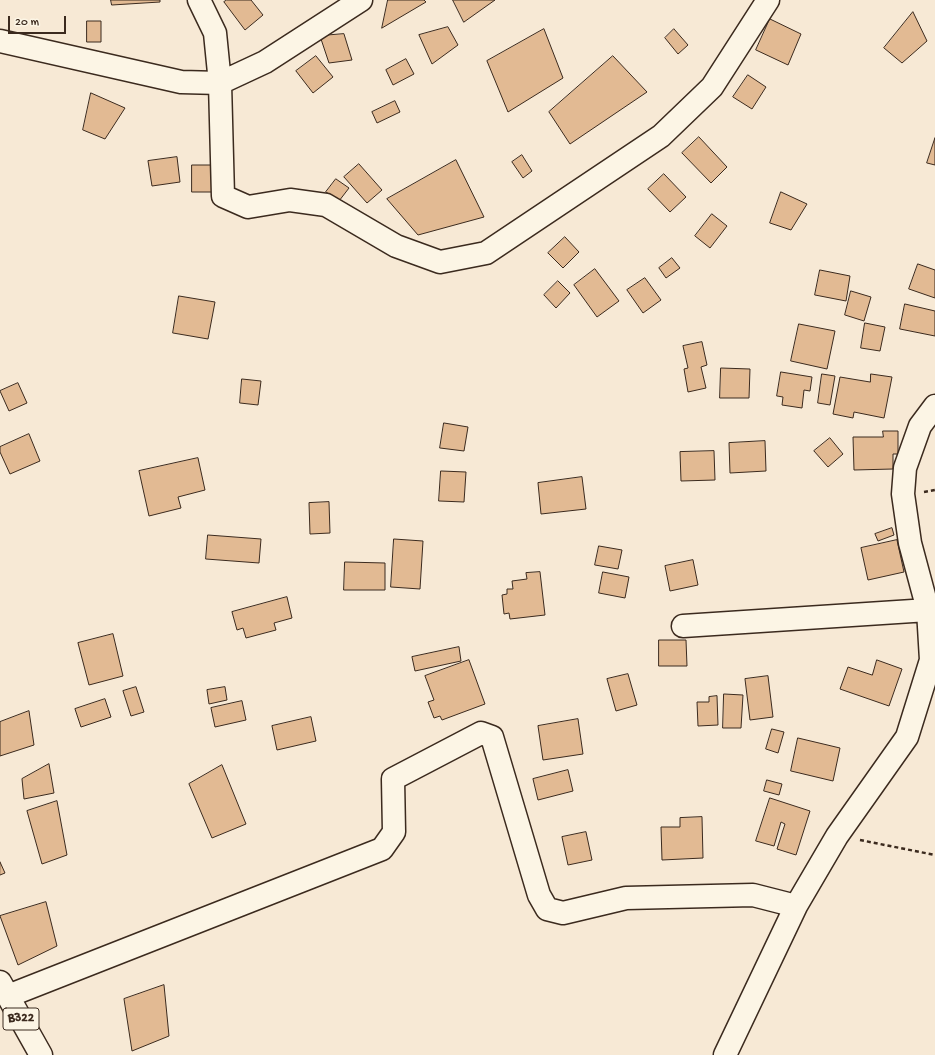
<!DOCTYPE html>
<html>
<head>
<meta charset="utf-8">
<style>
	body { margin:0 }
	#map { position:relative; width:935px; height:1055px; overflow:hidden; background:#f7e9d5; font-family:"Gochi Hand",sans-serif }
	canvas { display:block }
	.scale { position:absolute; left:8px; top:16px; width:58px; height:18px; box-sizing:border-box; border:2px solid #3b2a1e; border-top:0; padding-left:5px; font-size:12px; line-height:14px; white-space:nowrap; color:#3b2a1e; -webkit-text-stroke:3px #fcf5e5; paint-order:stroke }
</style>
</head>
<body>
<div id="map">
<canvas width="935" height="1055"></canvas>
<div class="scale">20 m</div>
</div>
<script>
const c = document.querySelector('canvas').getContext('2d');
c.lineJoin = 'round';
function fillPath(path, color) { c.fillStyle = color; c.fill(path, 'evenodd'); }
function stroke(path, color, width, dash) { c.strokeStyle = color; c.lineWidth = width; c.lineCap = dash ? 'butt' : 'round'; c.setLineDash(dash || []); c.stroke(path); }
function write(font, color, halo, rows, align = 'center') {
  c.font = font + ' "Gochi Hand",sans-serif'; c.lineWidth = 3.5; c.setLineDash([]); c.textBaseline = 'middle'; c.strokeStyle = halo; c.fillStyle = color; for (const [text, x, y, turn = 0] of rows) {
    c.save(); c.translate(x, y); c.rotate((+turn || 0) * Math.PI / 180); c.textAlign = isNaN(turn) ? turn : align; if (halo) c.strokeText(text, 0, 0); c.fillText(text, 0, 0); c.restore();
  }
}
const building = new Path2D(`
	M111,0H160V2L112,5Z
	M227,0H251L263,15L245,30L224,2Z
	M388,0H424L426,2L382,28Z
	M453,0H495L464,22Z
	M913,12L927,41L902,63L884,48Z
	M770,19L801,34L788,65L756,50Z
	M87,21H101V42H87Z
	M448,27L458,45L432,64L419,35Z
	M544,29L563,78L508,112L487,61Z
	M674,29L688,45L678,54L665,38Z
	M344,34L352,60L329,63L320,36Z
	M316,56L333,77L313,93L296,71Z
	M613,56L647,92L570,144L549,112Z
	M406,59L414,74L393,85L386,70Z
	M748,75L766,87L752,109L733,97Z
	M91,93L125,108L105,139L83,130Z
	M395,101L400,112L377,123L372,112Z
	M699,137L727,167L711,183L682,153Z
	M935,138V165L927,163Z
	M522,155L532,171L523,178L512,162Z
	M177,157L180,182L152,186L148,161Z
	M456,160L484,217L418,235L387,199Z
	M359,164L382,190L367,203L344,177Z
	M192,165H215L214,192H192Z
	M664,174L686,197L670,212L648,189Z
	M336,179L349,188L339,201L326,192Z
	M781,192L807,204L791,230L770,223Z
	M712,214L727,226L710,248L695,236Z
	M565,237L579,252L563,268L548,253Z
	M672,258L680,268L666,278L659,268Z
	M918,264L935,270V298L909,289Z
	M595,269L619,301L597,317L574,285Z
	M820,270L850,276L846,301L815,295Z
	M645,278L661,300L643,313L627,290Z
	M558,281L570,293L556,308L544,295Z
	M851,291L871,297L864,321L845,315Z
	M179,296L215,302L208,339L173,333Z
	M905,304L935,311V336L900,329Z
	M865,323L885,327L880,351L861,348Z
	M799,324L835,331L827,369L791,361Z
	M702,342L707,365L701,367L706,388L688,392L684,369L688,368L683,346Z
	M721,368L750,369L749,398H720Z
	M781,372L812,377L810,391L804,390L802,408L782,405L783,397L777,396Z
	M822,374L835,376L830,405L818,403Z
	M871,374L892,377L884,418L854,412L853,418L833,414L840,377L870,382Z
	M242,379L261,381L258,405L240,403Z
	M18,383L27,403L9,411L0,391Z
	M444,423L468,427L464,451L440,448Z
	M883,431H898V454H893V469L854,470L853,437H883Z
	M29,434L40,461L10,474L0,452V447Z
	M830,438L843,454L828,467L814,451Z
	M765,441L766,471L730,473L729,443Z
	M714,451L715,480L681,481L680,452Z
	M198,458L205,490L178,497L181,508L149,516L139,471Z
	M441,471L466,472L464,502L439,501Z
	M582,477L586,509L541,514L538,483Z
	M329,502L330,533L310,534L309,503Z
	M892,528L894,535L878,541L875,534Z
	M208,535L261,539L259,563L206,559Z
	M394,539L423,541L420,589L391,587Z
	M897,540L904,572L868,580L861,548Z
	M599,546L622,550L618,569L595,565Z
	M693,560L698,585L670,591L665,566Z
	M345,562L385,563V590H344Z
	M540,572L545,615L510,619L509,613L504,614L502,595L507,594V589H513L512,581L527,579L526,573Z
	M603,572L629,577L625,598L599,593Z
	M287,597L292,618L274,623L276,630L246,638L243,628L237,630L232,612Z
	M113,634L123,676L89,685L78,643Z
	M659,640H686L687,666H659Z
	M459,647L461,661L415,671L412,657Z
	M469,660L485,704L442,720L440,716L434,718L428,702L434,700L425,676Z
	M877,660L902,669L889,706L840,689L848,667L872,675Z
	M628,674L637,705L616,711L607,679Z
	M768,676L773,717L750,720L745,679Z
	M136,687L144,712L131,716L123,691Z
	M225,687L227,700L209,704L207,690Z
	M724,694L743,695L741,728H723Z
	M717,696L718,725L698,726L697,702H709V697Z
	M105,699L111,717L81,727L75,709Z
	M242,701L246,720L215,727L211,708Z
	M29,711L34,745L0,756V722Z
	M311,717L316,741L277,750L272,726Z
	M578,719L583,754L543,760L538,726Z
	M772,729L784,732L778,753L766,749Z
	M798,738L840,748L833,781L791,771Z
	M49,764L54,793L24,799L22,779Z
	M222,765L246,824L212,838L189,784Z
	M568,770L573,791L538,800L533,779Z
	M767,780L782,784L779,795L764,791Z
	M770,798L810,811L796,855L777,849L785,824L781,822L774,846L756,841Z
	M57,801L67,855L42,864L27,811Z
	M702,817L703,858L662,860L661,827H680V818Z
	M586,832L592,860L568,865L562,837Z
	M0,862L5,873L0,875Z
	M46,902L57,946L18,965L0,916Z
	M164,985L169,1036L132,1051L124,999Z`);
fillPath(building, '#e2ba93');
stroke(building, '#3b2a1e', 1);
const minor = new Path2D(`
	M199,0L215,33L220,83L265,62L361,0
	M0,41L181,82L220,83L223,196L248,207L290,200L326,205L396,246L440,262L486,253L661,136L712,87L768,0
	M683,626L928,610
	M8,996L382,849L394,832L393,779L481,733L492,737L539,895L547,909L563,913L626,898L753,895L796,906
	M725,1055L796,906L837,836L907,737L931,660L928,610L910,543L903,494L905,468L920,426L935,406`);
const major = new Path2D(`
	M0,982L41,1055`);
stroke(minor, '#3b2a1e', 25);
stroke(major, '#3b2a1e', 25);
stroke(new Path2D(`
	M924,492L935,490
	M860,840L935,855`), '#3b2a1e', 2.5, [4, 3]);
stroke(minor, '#fcf5e5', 22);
stroke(major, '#fcf5e5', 22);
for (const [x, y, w] of [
	[21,1019,36]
]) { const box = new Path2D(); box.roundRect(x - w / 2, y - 11, w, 22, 3); c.fillStyle = '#fcf5e5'; c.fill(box); stroke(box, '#3b2a1e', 1); }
write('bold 13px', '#3b2a1e', null, [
	["B322",21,1019]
]);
</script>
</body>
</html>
